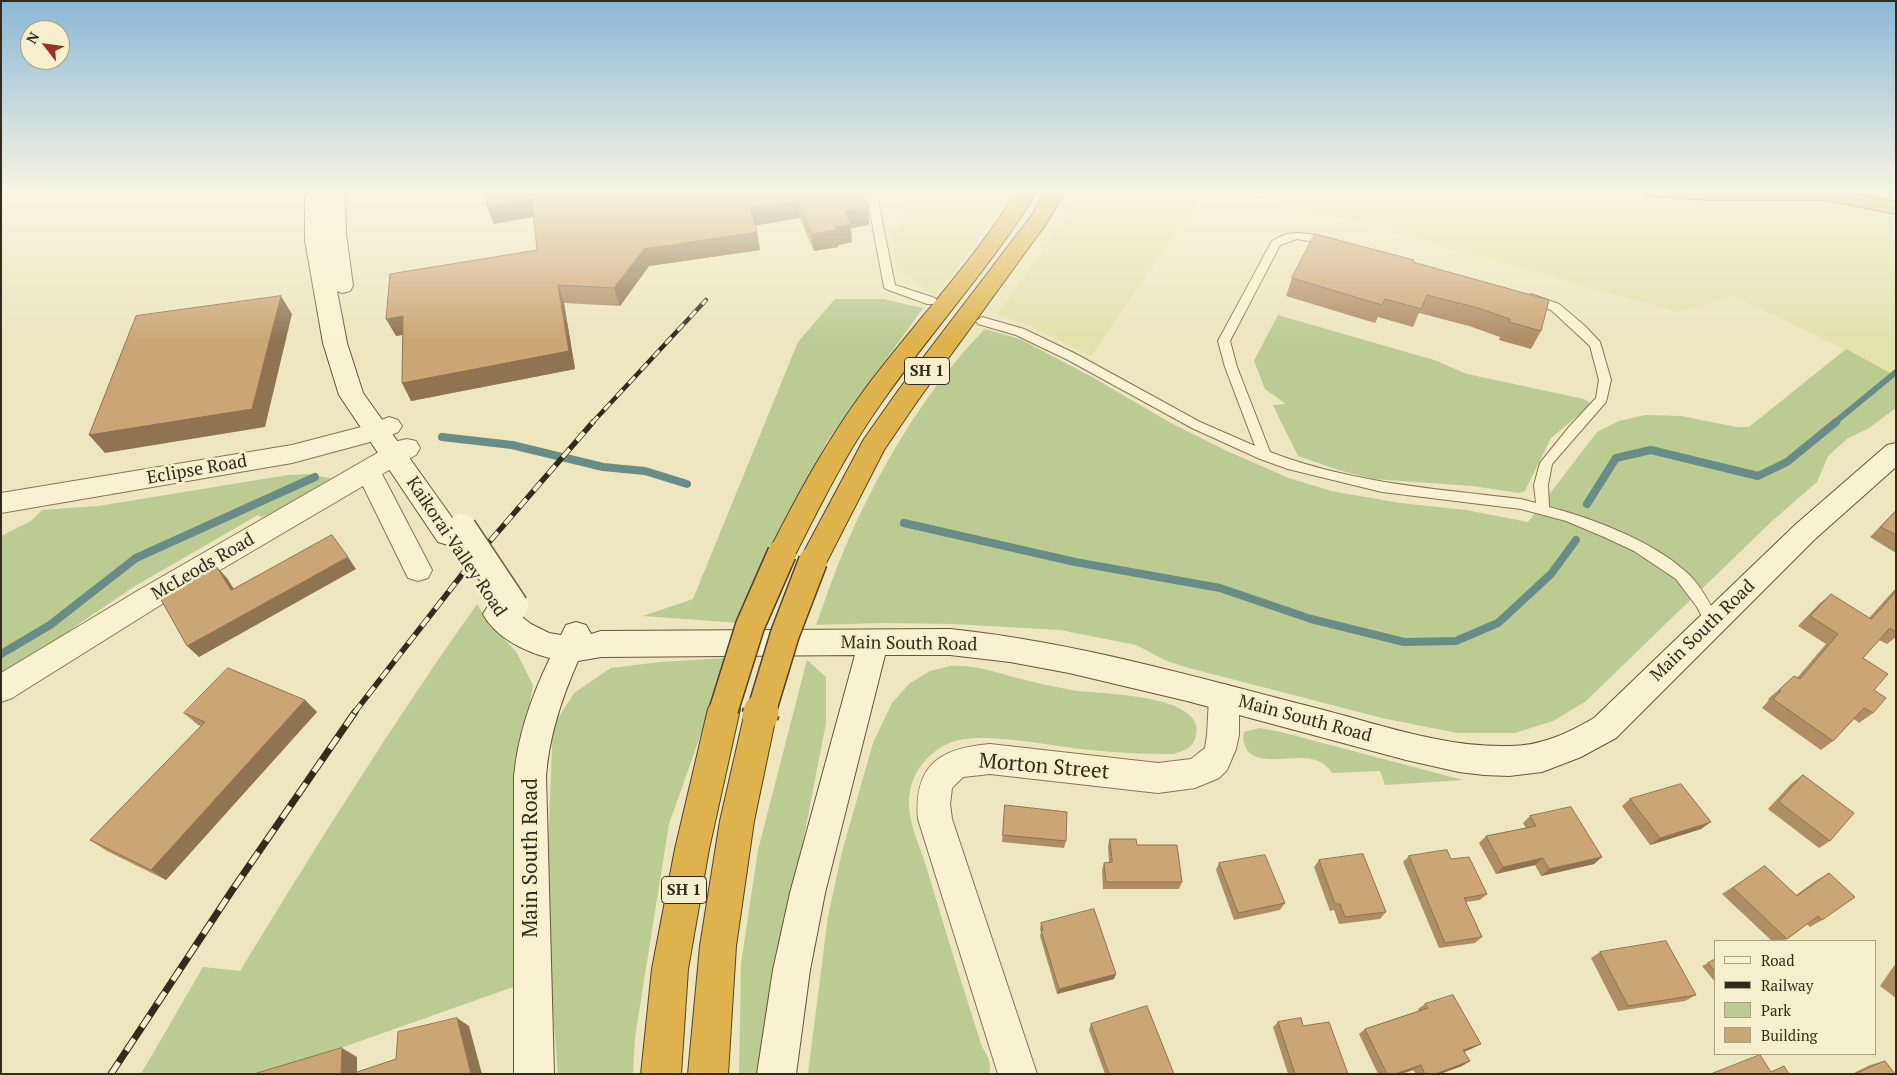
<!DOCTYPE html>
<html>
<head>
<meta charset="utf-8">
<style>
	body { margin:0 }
	#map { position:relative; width:1897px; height:1075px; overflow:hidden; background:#ede6be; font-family:"PT Serif",serif }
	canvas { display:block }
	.frame { position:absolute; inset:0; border:2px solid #352b1c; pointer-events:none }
	.legend { position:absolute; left:1714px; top:940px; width:162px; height:115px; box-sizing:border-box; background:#f5efcd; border:1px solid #a8a186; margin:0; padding:6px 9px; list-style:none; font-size:15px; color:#352b1c }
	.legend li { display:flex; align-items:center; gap:10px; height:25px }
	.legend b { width:25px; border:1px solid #a8a186 }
	.north { position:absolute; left:20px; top:20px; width:50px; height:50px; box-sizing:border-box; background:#f5efcd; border:1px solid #a8a186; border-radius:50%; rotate:300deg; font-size:14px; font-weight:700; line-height:20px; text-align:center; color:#352b1c }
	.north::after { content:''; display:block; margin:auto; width:18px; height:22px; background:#943627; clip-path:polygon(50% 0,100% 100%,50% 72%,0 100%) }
</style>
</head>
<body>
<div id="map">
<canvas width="1897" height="1075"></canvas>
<div class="frame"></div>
<ul class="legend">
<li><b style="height:6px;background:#f9f2d1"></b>Road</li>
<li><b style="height:6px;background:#352b1c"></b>Railway</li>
<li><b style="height:14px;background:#bccb92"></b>Park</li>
<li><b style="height:14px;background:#cca574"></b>Building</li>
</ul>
<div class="north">N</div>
</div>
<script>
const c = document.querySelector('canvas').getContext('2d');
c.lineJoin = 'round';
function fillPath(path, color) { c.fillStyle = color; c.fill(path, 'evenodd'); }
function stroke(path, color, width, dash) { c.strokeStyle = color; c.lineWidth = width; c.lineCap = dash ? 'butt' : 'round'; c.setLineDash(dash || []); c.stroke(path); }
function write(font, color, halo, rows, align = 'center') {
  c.font = font + ' "PT Serif",serif'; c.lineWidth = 5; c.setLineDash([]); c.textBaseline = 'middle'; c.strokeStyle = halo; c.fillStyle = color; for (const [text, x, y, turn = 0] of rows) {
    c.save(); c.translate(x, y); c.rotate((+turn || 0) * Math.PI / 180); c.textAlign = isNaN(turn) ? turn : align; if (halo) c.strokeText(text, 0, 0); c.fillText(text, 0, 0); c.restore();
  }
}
fillPath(new Path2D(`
	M900,190H1015L1011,198L935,296L896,269L892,233L903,221L904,210Z
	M1085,190H1205L1091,356L1030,326L997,315Z
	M1243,190H1896V375L1861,357L1734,296L1677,312Z`), '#e3e2ab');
fillPath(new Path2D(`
	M835,299H883L923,308L826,443L739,623L643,616L693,599L798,342Z
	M1278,315L1434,360L1467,374L1584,399L1590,403L1588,407L1551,438L1525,491L1519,493L1472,486L1374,479L1338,470L1298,456L1273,405L1286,404L1265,389L1254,361Z
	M985,329L1020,339L1092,377L1171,423L1229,452L1289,478L1331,491L1400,503L1466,510L1528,522L1597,432L1619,421L1645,415L1681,416L1736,427H1749L1846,349L1896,376V408L1869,428L1847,439L1828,456L1817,482L1771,522L1585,702L1553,721L1515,733H1457L1382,718L1189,668L1167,661L1136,645L1060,630L952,624L881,623L816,625C827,595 837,565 850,536C883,462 928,387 985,329Z
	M307,474L334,479L275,512L262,517L258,515L135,586L80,623L58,640L1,676V536L31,521L42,510L98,506L288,475Z
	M477,604L488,621L517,653L533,685L525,732L516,986L267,1074H141L203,967L240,971C316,846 393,723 477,604Z
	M728,658L669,824L635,1037L633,1074H558L545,914L553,726L574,693L611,668L660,662Z
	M807,660L826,677V723L783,945L767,1074H739L741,964L758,850Z
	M950,666C977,664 999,674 1025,680C1042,684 1060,688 1077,691C1101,694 1212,694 1195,739C1192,748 1183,751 1174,754C1147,754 1119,753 1091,750C1053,747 995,733 959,740C930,747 908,774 909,804C909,824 920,847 926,866C944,927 963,987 982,1047C988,1056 992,1063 989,1074H808L828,916L842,852L873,743L892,703L910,683L930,671Z
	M1259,728L1277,731L1463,780L1385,785L1380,771L1332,773C1317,748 1284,763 1261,758C1248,756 1241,744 1244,732Z`), '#bccb92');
stroke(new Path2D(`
	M1834,423L1896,372`), '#698c89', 6);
stroke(new Path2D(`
	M442,437L512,445L603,467L645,471L687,484
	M1587,504L1616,458L1651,450L1758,476L1787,462L1836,422
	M904,523L1075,562L1220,588L1311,619L1404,642L1456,641L1498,623L1551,574L1576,540
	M1,654L50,625L136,558L315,477`), '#698c89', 8);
const lane = new Path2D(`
	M872,193L877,196L895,285L935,298L937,301L935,304H927L886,289L884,287L867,196Z
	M1297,233L1311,234L1336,240L1337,242L1332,245L1297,239L1280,245L1230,341L1237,367L1270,452C1350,483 1436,489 1521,499L1536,503L1534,485L1540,463L1569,427L1596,398L1599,380L1590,346L1551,310L1527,300L1525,298L1531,294L1559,304L1585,326L1600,342L1611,380L1606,402L1552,464L1548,485L1549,507C1592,518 1652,541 1685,571C1700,583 1711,605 1719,622L1717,626L1712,628L1707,626L1697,607L1676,579L1634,551L1604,537L1566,521L1521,509L1382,492L1288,469L1260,459L1192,428L1068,360L1016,335L978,324L976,321L982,317L1024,329L1076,354L1200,422L1255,446L1225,367L1218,341L1272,241L1286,234Z`);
const street = new Path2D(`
	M389,417L398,420L402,426L398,432L385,438L292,463L1,513V493L292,445L369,425Z
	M407,439L416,441L420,448L416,455L382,474L432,570L428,578L418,581L408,578L363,486L159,606L12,698L1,702V673L139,590L398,441Z
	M1224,684L1235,688L1239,698V735L1236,749L1227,770L1219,778L1195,788L1158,793L990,774L963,777L952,788L950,804L952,819L1037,1074H998L918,819C914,765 940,748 990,744L1158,763L1191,759L1205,748L1207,735L1209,698L1213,688Z`);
const secondary = new Path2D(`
	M305,190H345L346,234L353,286L350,291L342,293L337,291L347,343L363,393L458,526L462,534L458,542L448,545L438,542L339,395L323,343L305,240Z
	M1896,443V467L1815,539L1616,738L1581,757L1542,772L1509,776L1484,775L1459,772L1406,760L1187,701L1069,673L1010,662L950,655H885L825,893L810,970L796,1074H757L773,970L790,893L855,655L601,657L578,661C562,697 549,736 546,776L554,1074H514V776C518,734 532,695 550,658C525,652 495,637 483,614L488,606L498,602L508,606L531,624L549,633L561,635L566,625L576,622L586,625L591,634L601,631L950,629C1075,642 1195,677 1316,708C1379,724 1444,748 1509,746C1541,746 1566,734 1594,718L1795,525L1887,445Z`);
const highway = new Path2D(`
	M1018,190H1038C991,267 933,329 882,402C846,452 820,506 792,561L782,564L772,561L768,553C797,496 827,440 865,389C915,322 973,262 1018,190Z
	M1046,190H1066L1048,221L918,400L884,450L823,569L813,572L803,569L799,561L864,439L900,388L1032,215Z
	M1643,190H1838L1896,202V214L1827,200H1709L1653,196L1646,194Z
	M724,695L735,699L740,709L709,849L688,969L681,1074H641L652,969L675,849L708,709L713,699Z
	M760,702L771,706L776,716L754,821L736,946L728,1074H688L700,946L720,821L744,716L749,706Z`);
stroke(lane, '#857657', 2);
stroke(street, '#857657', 2);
stroke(secondary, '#67573a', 2);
stroke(highway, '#53432c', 2);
fillPath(lane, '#f9f2d1');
fillPath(street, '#f9f2d1');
fillPath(secondary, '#f9f2d1');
fillPath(highway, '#deb34d');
const railFar2 = new Path2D(`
	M592,423L706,300`);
const railFar1 = new Path2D(`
	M354,713L471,563L593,422`);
const rail = new Path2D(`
	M111,1074L231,892L355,712`);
stroke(railFar2, '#352b1c', 4.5);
stroke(railFar1, '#352b1c', 5.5);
stroke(rail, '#352b1c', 7);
stroke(railFar2, '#f5efcd', 3, [9]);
stroke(railFar1, '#f5efcd', 4, [11]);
stroke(rail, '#f5efcd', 5, [14]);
const secondaryBridge = new Path2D(`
	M462,528L514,606`);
const highwayBridgeFar1 = new Path2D(`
	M724,709L750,626L782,553
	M761,713L785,634L813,561`);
const highwayBridge = new Path2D(`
	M760,716L761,712`);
stroke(secondaryBridge, '#67573a', 31, []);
stroke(highwayBridgeFar1, '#53432c', 31, []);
stroke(highwayBridge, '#53432c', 38, []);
stroke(secondaryBridge, '#f9f2d1', 28);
stroke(highwayBridgeFar1, '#deb34d', 28);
stroke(highwayBridge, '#deb34d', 35);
fillPath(new Path2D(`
	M860,190L868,207L869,225L851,228L852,242L838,245V247L814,251L800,218L755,225L757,232L760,250L649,266L620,306L564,303L575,369L411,401L403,335L396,336L537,250L533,217L494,224L487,206Z
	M1413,262L1541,331L1531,349L1499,340L1500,337L1469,326L1419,313L1413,327L1378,317L1375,323L1286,296L1292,278Z
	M1896,510V553L1870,537Z
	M1896,588V637L1887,644L1879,640L1863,658L1874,690L1873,713L1859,723L1854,719L1833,741L1821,750L1762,708L1769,700L1768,699L1783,686L1794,676L1797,678L1826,644L1798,626L1819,604L1831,594L1869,618Z
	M305,700L317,712L166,880L107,851L90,840L201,726L198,725L184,713Z
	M1803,775L1830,841L1819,848L1768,809L1792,783Z
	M1630,799L1701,829L1650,845L1622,806Z
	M1005,805L1066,841L1064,848L1002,842Z
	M1530,816L1602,857L1594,864L1541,876L1535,865L1496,874L1479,843L1486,836L1526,828L1523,823Z
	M1110,839L1137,845L1182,882L1179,889H1103L1102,870L1104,863L1109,862L1108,846Z
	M1409,856L1451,859L1487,894L1480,900L1466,902L1482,937L1475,943L1439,948L1403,862Z
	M1319,860L1386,912L1380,919L1339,924L1334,910L1330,911L1314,867Z
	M1219,863L1285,903L1280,910L1234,920L1216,870Z
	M1765,866L1796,895L1817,880L1829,873L1822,920L1810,927L1807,924L1787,939L1782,941H1772L1722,894Z
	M1041,923L1114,979L1057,994L1040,936L1041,932L1040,929Z
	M1600,952L1696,995L1685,1001L1618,1011L1591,958Z
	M1716,959V983L1702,966Z
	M1896,963V998L1880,986Z
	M1425,1004L1481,1044L1473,1048L1464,1052L1470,1061L1462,1066L1440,1074H1416L1413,1070L1401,1074H1378L1359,1034L1365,1029L1419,1011L1418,1009Z
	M1278,1022L1303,1026L1348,1074H1288L1273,1027Z
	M1091,1024L1174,1074H1105L1089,1030Z
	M1885,1061L1895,1074H1852L1870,1065Z`), '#af8e64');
fillPath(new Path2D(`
	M532,199L538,216L494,224L487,206Z
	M798,200L800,218L753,226L750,208Z
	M868,207L869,225L851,228L852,242L838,245V247L814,251L812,234L835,227L845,211Z
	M757,232L760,250L649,266L620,306L614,288L644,249Z
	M558,285L564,303L575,369L411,401L402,383Z
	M281,296L292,314L265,427L105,453L89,435Z
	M403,316L412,333L396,336L386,319Z
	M348,557L356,569L199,657L187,646Z
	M216,566L227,578L242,602L231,590Z
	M305,700L317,712L166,880L151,870Z
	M1711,822L1701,829L1650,845L1660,838Z
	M1602,857L1594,864L1541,876L1549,869Z
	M1543,858L1535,865L1496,874L1503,867Z
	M1116,974L1114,979L1057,994L1059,989Z
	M457,1018L469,1026L482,1074H471Z
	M1481,1044L1473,1048L1456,1055L1463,1050Z
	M342,1048L357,1057V1074H341Z
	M1470,1061L1462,1066L1440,1074H1435Z
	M1421,1065L1413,1070L1401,1074H1395Z`), '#8f7451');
const building = new Path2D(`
	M486,190H860L868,207L845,211L851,224L835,227L836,230L812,234L798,200L750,208L757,232L644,249L614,288L558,285L569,351L402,383L403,316L386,319L390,274L537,250L532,199L487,206Z
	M1315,234L1414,260L1413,262L1549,300L1541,331L1509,322L1510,319L1478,308L1427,295L1421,309L1385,299L1382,305L1292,278Z
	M281,296L252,409L89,435L136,316Z
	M1896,511V535L1881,527Z
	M332,535L348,557L187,646L159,596L216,566L231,590Z
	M1896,592V632L1890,628L1863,658L1888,674L1874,690L1886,698L1873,713L1864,708L1833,741L1773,699L1781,691L1779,690L1794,676L1800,679L1838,634L1810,616L1831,594L1871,619Z
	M228,668L305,700L151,870L90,840L205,722L184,713Z
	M1803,775L1854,813L1830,841L1779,802Z
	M1681,784L1711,822L1660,838L1630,799Z
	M1005,805L1067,812L1066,841L1003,835Z
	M1571,807L1602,857L1549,869L1543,858L1503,867L1486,836L1536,826L1530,816Z
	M1110,839H1136L1137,845H1177L1182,882H1106L1104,863L1112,862Z
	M1447,850L1451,859L1469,857L1487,894L1464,898L1482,937L1445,943L1409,856Z
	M1363,854L1386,912L1345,917L1340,904H1335L1319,860Z
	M1265,855L1285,903L1238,913L1219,863Z
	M1765,866L1797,896L1829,873L1855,897L1822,920L1818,916L1787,939L1733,888Z
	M1094,909L1116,974L1059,989L1041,930H1043L1041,923Z
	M1666,941L1696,995L1628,1006L1600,952Z
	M1716,959V973L1708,963Z
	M1453,995L1481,1044L1463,1050L1470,1061L1435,1074H1425L1421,1065L1395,1074H1387L1365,1029L1428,1008L1425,1004Z
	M1147,1006L1174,1074H1109L1091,1024Z
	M457,1018L471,1074H351L396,1059L398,1032Z
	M1301,1018L1303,1026L1329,1022L1348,1074H1295L1278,1022Z
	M342,1048L341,1074H254Z
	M1760,1055L1771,1072L1784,1066L1789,1074H1711Z
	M1885,1061L1895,1074H1855Z`);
fillPath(building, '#cca574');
stroke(building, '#8f7451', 1);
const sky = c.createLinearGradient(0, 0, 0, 341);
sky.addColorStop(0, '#8bb8d6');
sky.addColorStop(0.56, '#f7f4e2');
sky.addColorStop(1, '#f7f4e200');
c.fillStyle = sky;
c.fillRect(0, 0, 1897, 341);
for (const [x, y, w] of [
	[927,371,45],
	[684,890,45]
]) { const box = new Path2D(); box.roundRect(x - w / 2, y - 13.5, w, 27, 4); c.fillStyle = '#f5efcd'; c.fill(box); stroke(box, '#352b1c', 1); }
write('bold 16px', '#352b1c', null, [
	["SH 1",927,371],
	["SH 1",684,890]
]);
write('18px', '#352b1c', '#f5efcd', [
	["Eclipse Road",197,470,-10],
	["Kaikorai Valley Road",456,547,56],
	["McLeods Road",203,567,-30],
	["Main South Road",1703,631,-44],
	["Main South Road",909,644,1],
	["Main South Road",1305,719,15]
]);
write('21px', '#352b1c', '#f5efcd', [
	["Morton Street",1044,767,5],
	["Main South Road",531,858,-90]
]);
</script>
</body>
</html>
